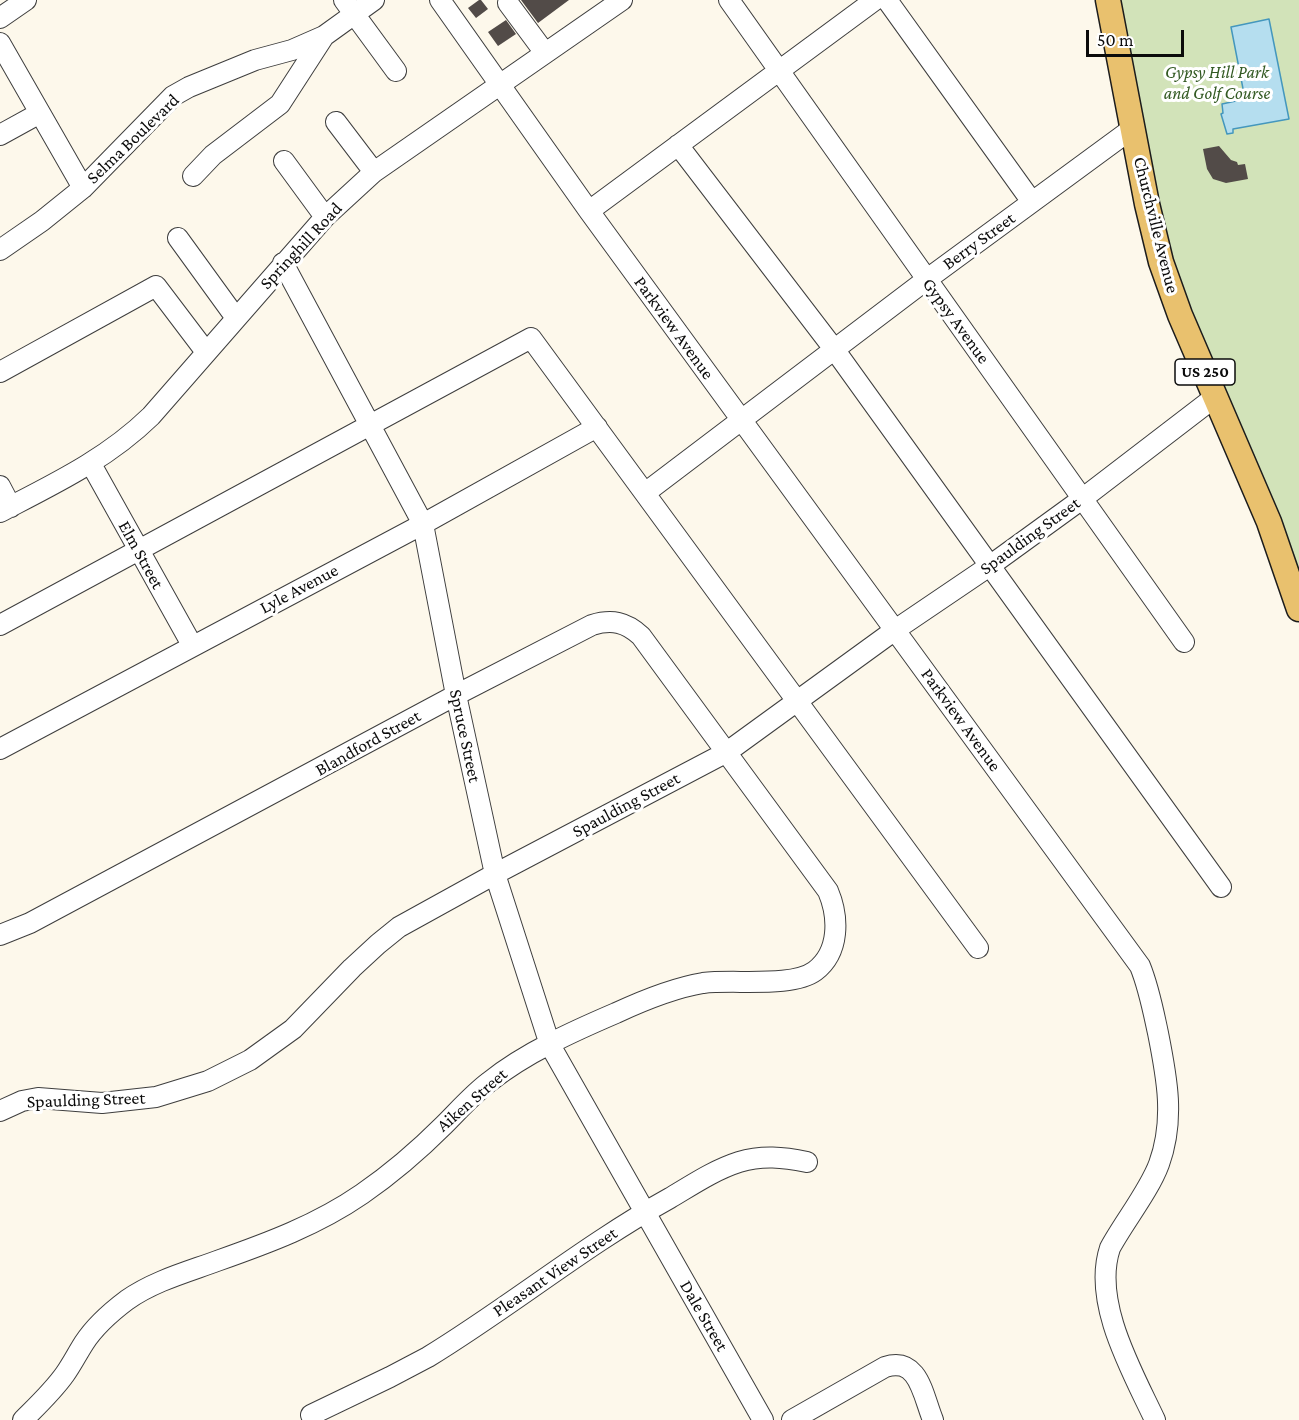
<!DOCTYPE html>
<html>
<head>
<meta charset="utf-8">
<style>
	body { margin:0 }
	#map { position:relative; width:1299px; height:1420px; overflow:hidden; background:#fdf8eb; font-family:"Crimson Pro",serif }
	canvas { display:block }
	.scale { position:absolute; left:1086px; top:30px; width:98px; height:27px; box-sizing:border-box; border:3px solid #0b0b0b; border-top:0; padding-left:8px; font-size:18px; line-height:21px; white-space:nowrap; color:#0b0b0b; -webkit-text-stroke:4px #fff; paint-order:stroke }
</style>
</head>
<body>
<div id="map">
<canvas width="1299" height="1420"></canvas>
<div class="scale">50 m</div>
</div>
<script>
const c = document.querySelector('canvas').getContext('2d');
c.lineJoin = 'round';
function fillPath(path, color) { c.fillStyle = color; c.fill(path, 'evenodd'); }
function stroke(path, color, width, dash) { c.strokeStyle = color; c.lineWidth = width; c.lineCap = dash ? 'butt' : 'round'; c.setLineDash(dash || []); c.stroke(path); }
function write(font, color, halo, rows, align = 'center') {
  c.font = font + ' "Crimson Pro",serif'; c.lineWidth = 6; c.setLineDash([]); c.textBaseline = 'middle'; c.strokeStyle = halo; c.fillStyle = color; for (const [text, x, y, turn = 0] of rows) {
    c.save(); c.translate(x, y); c.rotate((+turn || 0) * Math.PI / 180); c.textAlign = isNaN(turn) ? turn : align; if (halo) c.strokeText(text, 0, 0); c.fillText(text, 0, 0); c.restore();
  }
}
fillPath(new Path2D(`
	M1118,0H1299V577L1273,503L1253,452L1192,316L1172,264L1157,208Z`), '#d2e3b9');
const water = new Path2D(`
	M1269,19L1289,119L1233,129V133L1227,134L1221,114L1223,113L1222,104L1245,99L1231,27Z`);
fillPath(water, '#b5deef');
stroke(water, '#4497bd', 1.5);
fillPath(new Path2D(`
	M479,0H481L488,9L476,18L468,8Z
	M521,0H569L538,23Z
	M506,20L516,34L498,46L488,32Z
	M1219,146L1231,160L1237,162L1238,165L1245,164L1248,179L1226,183L1213,179L1207,169L1203,149Z`), '#524b48');
const minor = new Path2D(`
	M344,0L396,71
	M440,0L589,211L1140,966C1149,988 1153,1010 1158,1033C1167,1078 1175,1120 1159,1164C1149,1191 1124,1222 1110,1248C1092,1302 1132,1371 1155,1420
	M729,0L1184,642
	M887,0L1032,202
	M508,3L545,53
	M0,18L26,0
	M0,43L83,188
	M336,122L374,172
	M0,135L40,113
	M678,145L834,349L1221,887
	M284,161L325,217
	M193,176L213,155L280,104L324,36
	M589,211L875,0
	M178,238L236,318
	M0,250L42,221L83,188L173,96L189,87L255,60L292,50L324,36L374,0
	M283,263L423,524L456,695L495,874L550,1045L763,1420
	M0,372L156,286L206,352
	M91,464L192,645
	M0,486L11,507
	M645,493L926,280L1133,128
	M0,512C54,484 107,459 151,416L325,217L374,172L622,0
	M0,625L531,338L978,948
	M0,749L423,524L597,427
	M0,935L30,923L456,695L592,625C612,619 626,622 641,636L828,891C839,917 840,952 815,971C792,988 734,979 703,983C673,988 644,1000 616,1013C574,1031 525,1053 489,1082C473,1094 459,1110 444,1125C419,1150 391,1174 362,1194C317,1225 268,1243 217,1261C187,1272 154,1281 127,1300C111,1312 95,1326 84,1343C77,1354 72,1364 65,1374C53,1391 38,1405 23,1420
	M0,1111L22,1101L38,1098L102,1103L156,1097L208,1081L250,1060L293,1029L352,968L378,944L399,927L495,874L727,752L895,630L991,565L1082,499L1215,397
	M311,1415L390,1377L428,1357C510,1307 585,1245 670,1198C692,1185 714,1170 739,1162C762,1155 783,1157 807,1162
	M792,1420L885,1367C919,1356 923,1396 933,1420`);
const major = new Path2D(`
	M1108,0L1147,204L1161,262L1180,315L1269,522L1299,609`);
stroke(minor, '#3e3e3e', 22);
stroke(major, '#1c1c1c', 27);
stroke(minor, '#fff', 20);
stroke(major, '#e9c16e', 24);
for (const [x, y, w] of [
	[1205,372,60]
]) { const box = new Path2D(); box.roundRect(x - w / 2, y - 13, w, 26, 4.5); c.fillStyle = '#fff'; c.fill(box); stroke(box, '#0b0b0b', 1.5); }
write('bold 16px', '#0b0b0b', null, [
	["US 250",1205,372]
]);
write('italic 18px', '#335a23', '#fff', [
	["Gypsy Hill Park",1217,72],
	["and Golf Course",1217,93]
]);
write('18px', '#0b0b0b', '#fff', [
	["Selma Boulevard",133,139,-44],
	["Churchville Avenue",1156,225,76],
	["Berry Street",979,241,-36],
	["Springhill Road",301,246,-47],
	["Gypsy Avenue",956,321,54],
	["Parkview Avenue",674,328,54],
	["Spaulding Street",1030,536,-36],
	["Elm Street",141,555,61],
	["Lyle Avenue",299,589,-28],
	["Parkview Avenue",961,720,54],
	["Spruce Street",465,736,78],
	["Blandford Street",368,743,-29],
	["Spaulding Street",626,805,-28],
	["Spaulding Street",86,1100,-2],
	["Aiken Street",472,1100,-41],
	["Pleasant View Street",555,1272,-34],
	["Dale Street",704,1316,60]
]);
</script>
</body>
</html>
